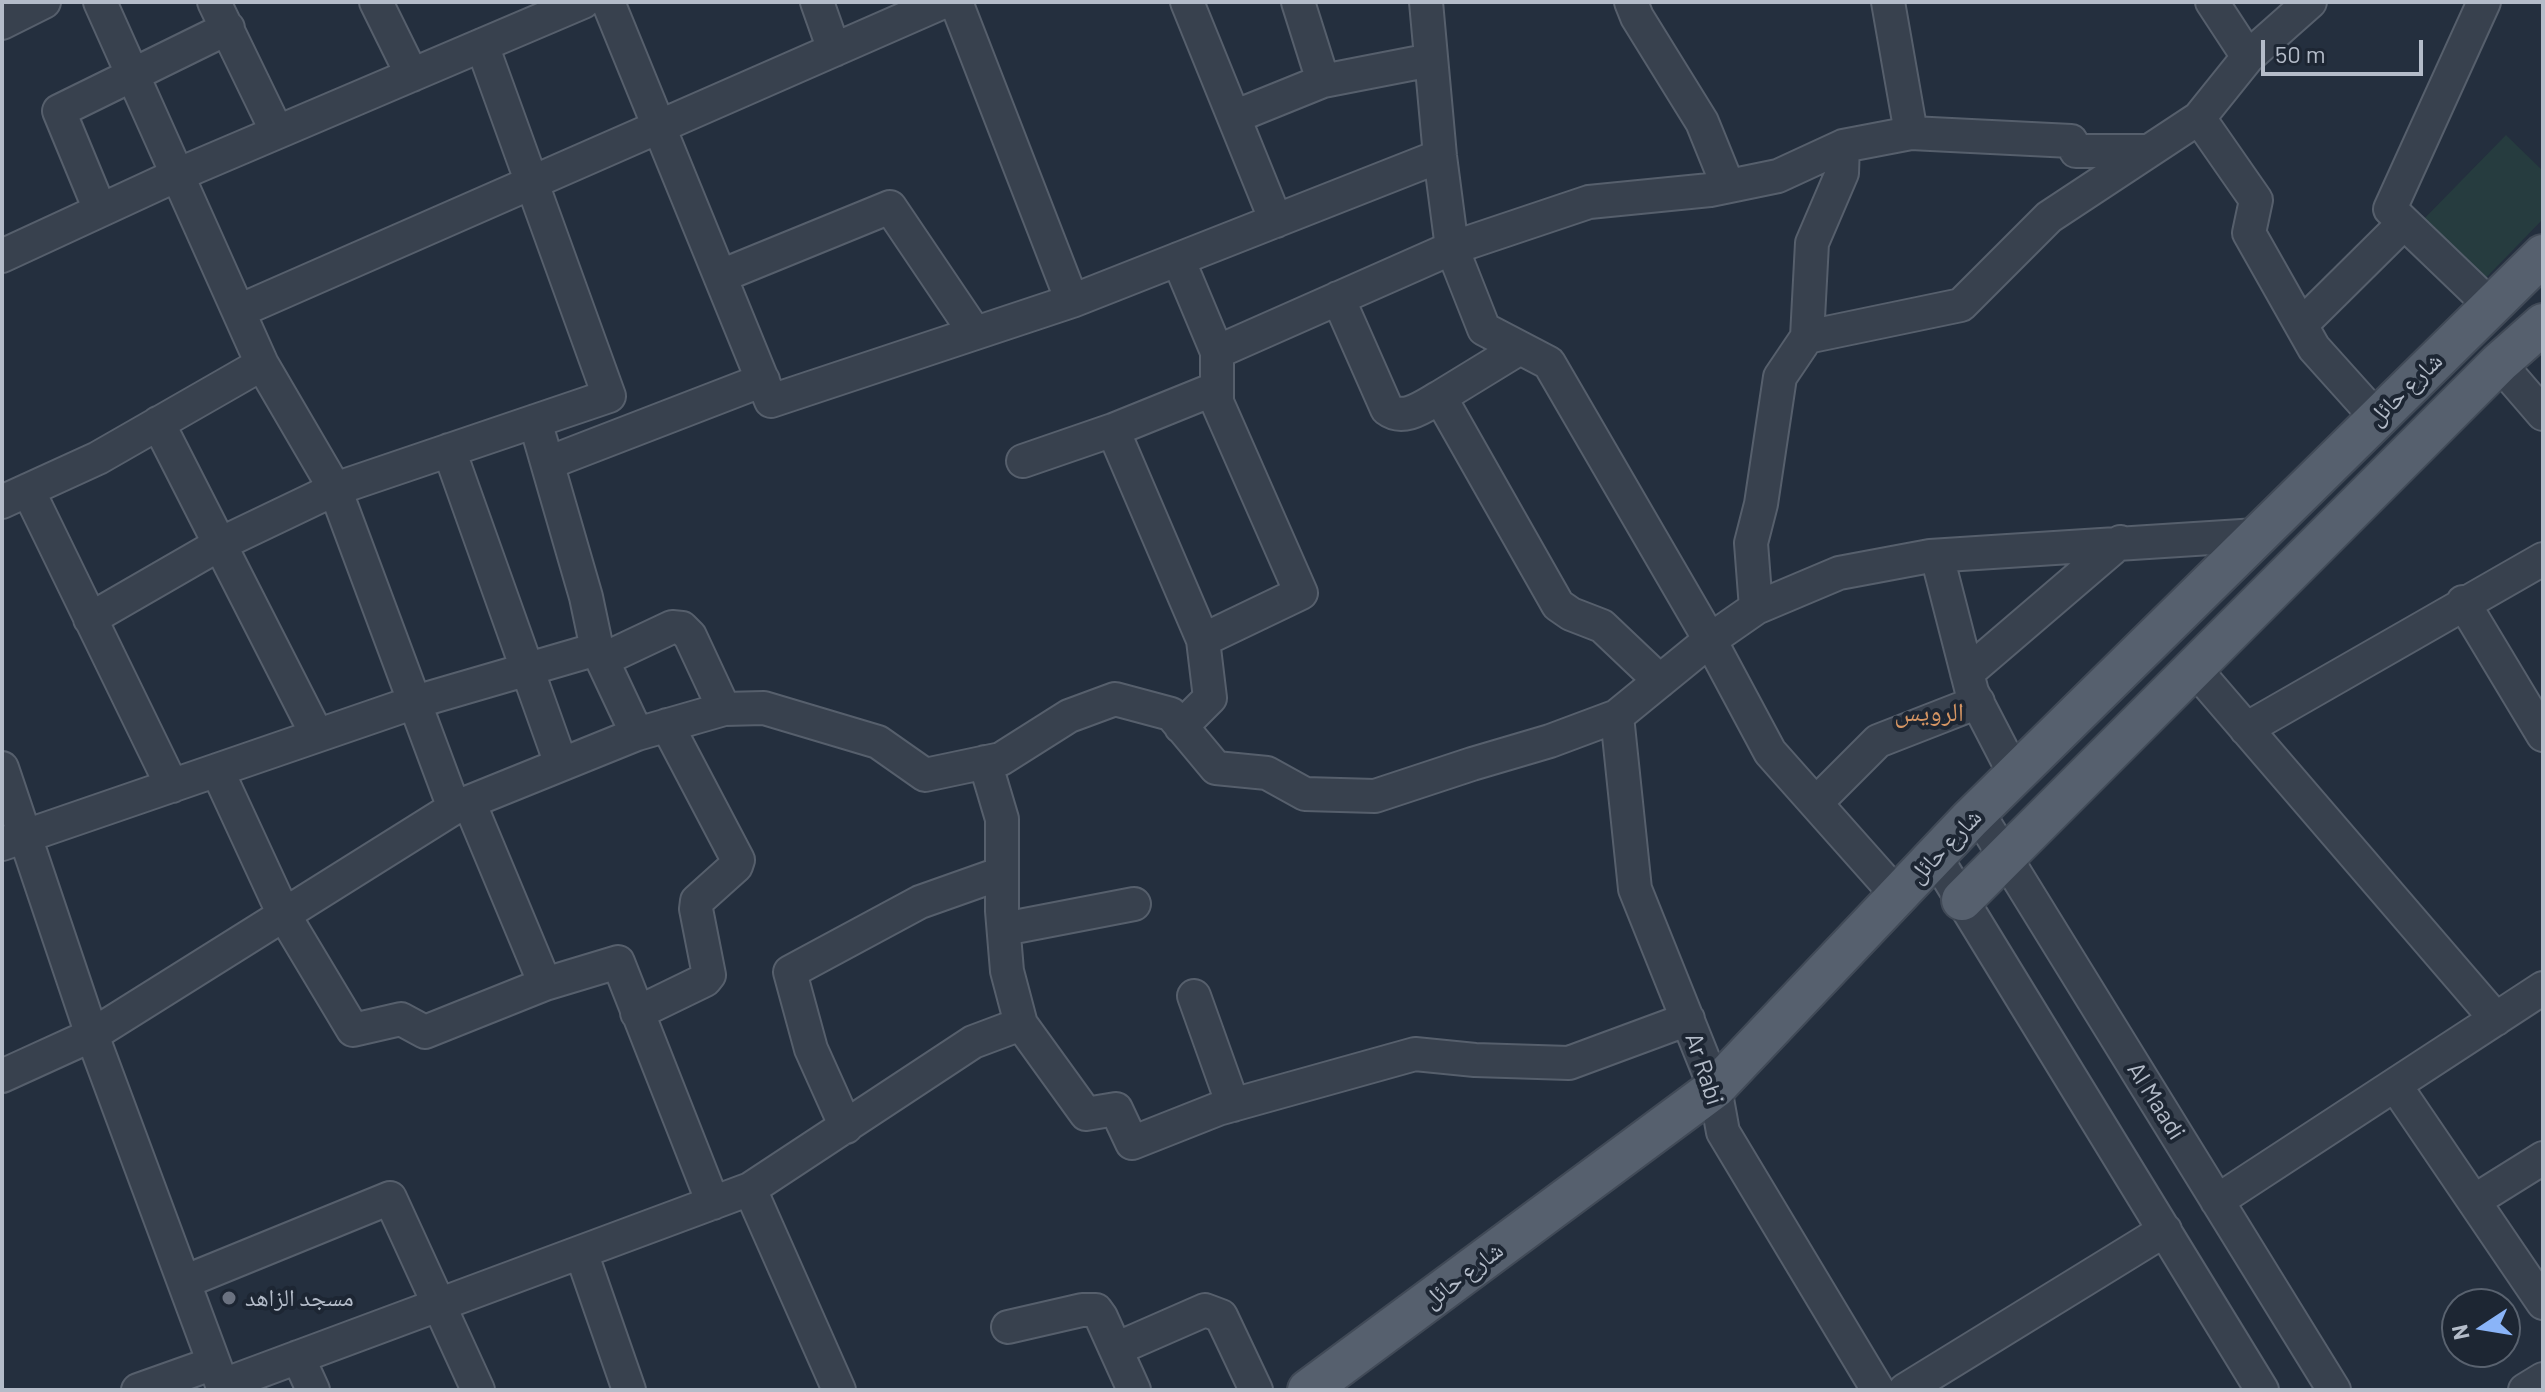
<!DOCTYPE html>
<html>
<head>
<meta charset="utf-8">
<style>
	body { margin:0 }
	#map { position:relative; width:2545px; height:1392px; overflow:hidden; background:#242f3e; font-family:Barlow,sans-serif }
	canvas { display:block }
	.frame { position:absolute; inset:0; border:4px solid #b4bcc9; pointer-events:none }
	.north { position:absolute; left:2441px; top:1288px; width:80px; height:80px; box-sizing:border-box; background:#1d2633; border:2px solid #59626f; border-radius:50%; rotate:258deg; font-size:22px; font-weight:700; line-height:32px; text-align:center; color:#b4bcc9 }
	.north::after { content:''; display:block; margin:auto; width:28px; height:36px; background:#8ab4f8; clip-path:polygon(50% 0,100% 100%,50% 72%,0 100%) }
	.scale { position:absolute; left:2261px; top:40px; width:162px; height:36px; box-sizing:border-box; border:4px solid #b4bcc9; border-top:0; padding-left:10px; font-size:24px; line-height:28px; white-space:nowrap; color:#b4bcc9; -webkit-text-stroke:6px #1d2633; paint-order:stroke }
</style>
</head>
<body>
<div id="map">
<canvas width="2545" height="1392"></canvas>
<div class="frame"></div>
<div class="north">N</div>
<div class="scale">50 m</div>
</div>
<script>
const c = document.querySelector('canvas').getContext('2d');
c.lineJoin = 'round';
function fillPath(path, color) { c.fillStyle = color; c.fill(path, 'evenodd'); }
function stroke(path, color, width, dash) { c.strokeStyle = color; c.lineWidth = width; c.lineCap = dash ? 'butt' : 'round'; c.setLineDash(dash || []); c.stroke(path); }
function write(font, color, halo, rows, align = 'center') {
  c.font = font + ' Barlow,"Noto Naskh Arabic",sans-serif'; c.lineWidth = 8; c.setLineDash([]); c.textBaseline = 'middle'; c.strokeStyle = halo; c.fillStyle = color; for (const [text, x, y, turn = 0] of rows) {
    c.save(); c.translate(x, y); c.rotate((+turn || 0) * Math.PI / 180); c.textAlign = isNaN(turn) ? turn : align; if (halo) c.strokeText(text, 0, 0); c.fillText(text, 0, 0); c.restore();
  }
}
fillPath(new Path2D(`
	M2506,135L2543,171V219L2479,285L2418,225Z`), '#263c3f');
const minor = new Path2D(`
	M100,2L262,364L335,489L454,808
	M214,2L277,132
	M376,2L412,75
	M608,2L771,401L1072,301
	M817,2L834,50
	M956,2L1072,301L1440,156
	M1187,2L1276,221
	M1298,2L1323,81
	M1426,2L1440,156L1452,248L1484,329L1549,363L1710,640L1770,752L1898,896
	M1631,2L1637,17L1702,122L1728,186
	M1888,2L1911,133
	M2212,2L2248,57
	M2484,2L2390,209L2490,305
	M2,23L44,2
	M1234,117L1323,81L1431,60
	M2199,118L2256,200L2249,233L2314,348L2376,417
	M100,210L59,111L228,28
	M2,256L177,175L583,2
	M1178,259L1217,352L1452,248L1589,202L1710,190L1778,176L1843,146L1911,133L2071,141L2076,151H2149
	M721,276L890,207L975,333
	M1338,298L1387,409C1404,422 1424,406 1440,397
	M239,311L943,2
	M2301,325L2404,223
	M1807,337L1961,305L2049,217L2199,118L2248,57L2310,2
	M1520,348L1440,397L1558,605L1571,614L1602,626L1660,681
	M2499,363L2543,414
	M535,421L586,597L597,649L637,734
	M158,423L317,735
	M1113,430L1203,640L1210,698L1181,727
	M449,450L561,764
	M1023,461L1113,430L1217,388
	M548,463L763,380
	M28,490L172,786
	M2,502L98,458L262,364
	M1937,556L1972,692L2015,775
	M2463,602L2543,735
	M1756,608L1751,543L1761,504L1780,377L1807,337L1812,243L1842,173L1843,146
	M90,619L220,544L335,489L609,396L482,45
	M1203,640L1301,593L1217,402V352
	M602,660L672,627L682,628L690,636L724,709
	M2194,668L2496,1019
	M1967,673L2120,542
	M1617,716L1635,889L1715,1088L1723,1132L1878,1390
	M2246,729L2543,559
	M985,762L1002,819V911L1007,971L1021,1024L1086,1114L1116,1109L1132,1143L1218,1109L1415,1054L1475,1060L1569,1063L1688,1019
	M2,768L92,1035L224,1390
	M217,770L284,915L353,1030L401,1019L425,1032L545,984L618,962L713,1203
	M469,802L545,984
	M1816,803L1878,741L1978,702
	M1978,813L2334,1390
	M2,844L415,702L597,649
	M1935,856L2262,1390
	M1004,929L1134,904
	M1194,996L1233,1105
	M637,1013L705,980L709,975L696,909L697,901L736,866L738,860L667,725
	M2,1076L92,1035L454,808L637,734L724,709L764,708L878,742L925,775L1001,759L1069,716L1115,699L1171,714L1216,768L1267,773L1305,794L1375,796L1472,764L1550,741L1617,716L1710,640L1756,608L1839,573L1930,556L2257,535
	M2395,1085L2543,1303
	M846,1127L811,1049L790,972L920,902L1002,873
	M750,1189L839,1390
	M2217,1201L2543,988
	M2474,1201L2543,1158
	M581,1252L629,1390
	M184,1282L390,1198L478,1390
	M1008,1327L1082,1310H1096L1101,1317L1134,1390
	M1116,1349L1205,1310L1221,1316L1256,1390
	M298,1357L313,1390
	M223,1385L750,1189L973,1042L1021,1024
	M138,1390L214,1363
	M1905,1390L2165,1230
	M2525,1390L2543,1379`);
const major = new Path2D(`
	M1962,900L2499,363L2543,324
	M1308,1390L1715,1088L1970,819L2543,255`);
stroke(minor, '#565f6c', 36);
stroke(major, '#414a57', 44);
stroke(minor, '#38414e', 32);
stroke(major, '#56606e', 40);
for (const [x, y, r, color] of [
	[229,1298,8,"#6b7280"]
]) { const dot = new Path2D(); dot.arc(x, y, r, 0, 2 * Math.PI); c.fillStyle = color; c.fill(dot); stroke(dot, '#1d2633', 3); }
write('24px', '#b4bcc9', '#1d2633', [
	["شارع حائل",2405,389,-44],
	["شارع حائل",1945,846,-46],
	["Ar Rabi",1704,1069,72],
	["Al Maadi",2156,1101,58],
	["شارع حائل",1463,1275,-37]
]);
write('24px', '#b4bcc9', '#1d2633', [
	["مسجد الزاهد",245,1298]
], 'left');
write('26px', '#d59563', '#1d2633', [
	["الرويس",1929,712]
]);
</script>
</body>
</html>
